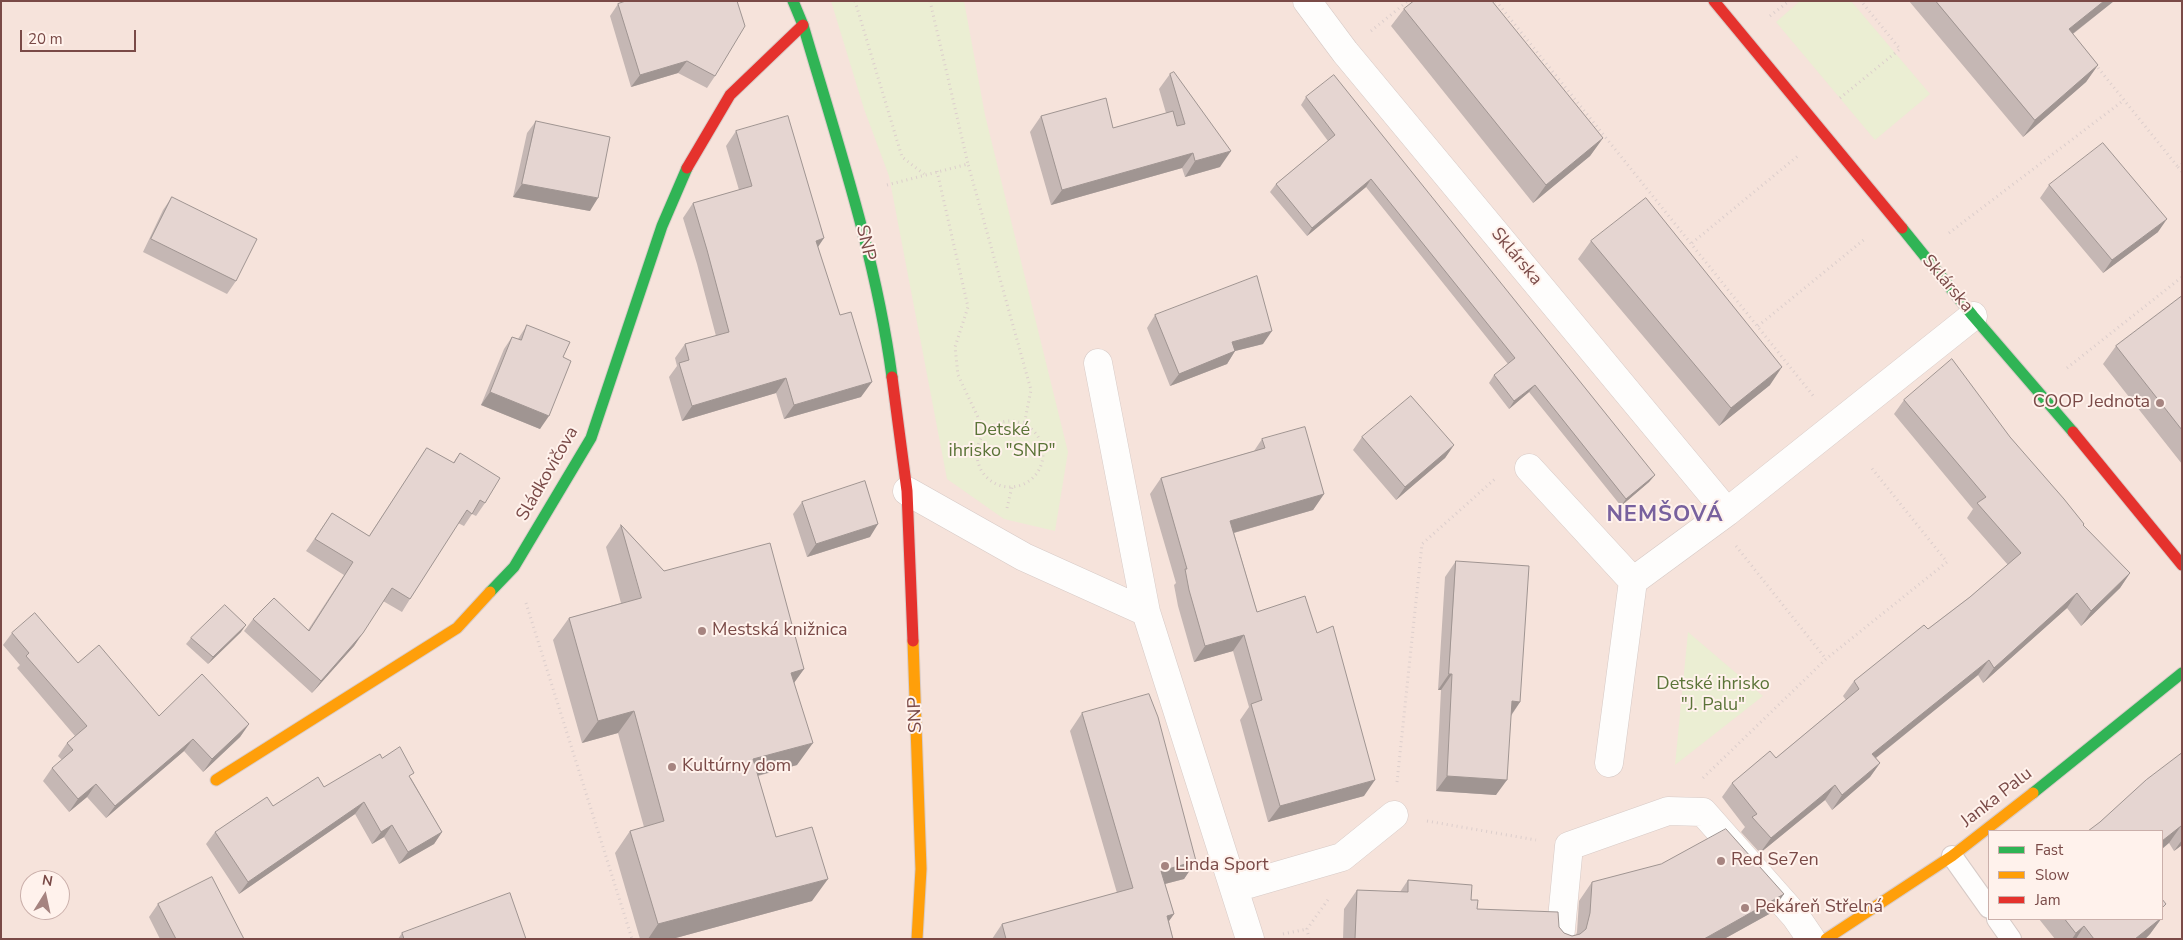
<!DOCTYPE html>
<html>
<head>
<meta charset="utf-8">
<style>
	body { margin:0 }
	#map { position:relative; width:2183px; height:940px; overflow:hidden; background:#f8efea; font-family:"Nunito Sans",sans-serif }
	canvas { display:block }
	.frame { position:absolute; inset:0; border:2px solid #7a4a47; pointer-events:none }
	.legend { position:absolute; left:1988px; top:830px; width:175px; height:90px; box-sizing:border-box; background:#fff2ec; border:1px solid #caafaa; margin:0; padding:6px 9px; list-style:none; font-size:15px; color:#7a4a47 }
	.legend li { display:flex; align-items:center; gap:10px; height:25px }
	.legend b { width:25px; border:1px solid #caafaa }
	.north { position:absolute; left:20px; top:870px; width:50px; height:50px; box-sizing:border-box; background:#fff2ec; border:1px solid #caafaa; border-radius:50%; rotate:10deg; font-size:14px; font-weight:700; line-height:20px; text-align:center; color:#7a4a47 }
	.north::after { content:''; display:block; margin:auto; width:18px; height:22px; background:#a68480; clip-path:polygon(50% 0,100% 100%,50% 72%,0 100%) }
	.scale { position:absolute; left:20px; top:30px; width:116px; height:22px; box-sizing:border-box; border:2px solid #7a4a47; border-top:0; padding-left:6px; font-size:15px; line-height:18px; white-space:nowrap; color:#7a4a47; -webkit-text-stroke:4px #fff2ec; paint-order:stroke }
</style>
</head>
<body>
<div id="map">
<canvas width="2183" height="940"></canvas>
<div class="frame"></div>
<ul class="legend">
<li><b style="height:6px;background:#30b455"></b>Fast</li>
<li><b style="height:6px;background:#ff9f0a"></b>Slow</li>
<li><b style="height:6px;background:#e5322d"></b>Jam</li>
</ul>
<div class="north">N</div>
<div class="scale">20 m</div>
</div>
<script>
const c = document.querySelector('canvas').getContext('2d');
c.lineJoin = 'round';
function fillPath(path, color) { c.fillStyle = color; c.fill(path, 'evenodd'); }
function stroke(path, color, width, dash) { c.strokeStyle = color; c.lineWidth = width; c.lineCap = dash ? 'butt' : 'round'; c.setLineDash(dash || []); c.stroke(path); }
function write(font, color, halo, rows, align = 'center') {
  c.font = font + ' "Nunito Sans",sans-serif'; c.lineWidth = 4; c.setLineDash([]); c.textBaseline = 'middle'; c.strokeStyle = halo; c.fillStyle = color; for (const [text, x, y, turn = 0] of rows) {
    c.save(); c.translate(x, y); c.rotate((+turn || 0) * Math.PI / 180); c.textAlign = isNaN(turn) ? turn : align; if (halo) c.strokeText(text, 0, 0); c.fillText(text, 0, 0); c.restore();
  }
}
fillPath(new Path2D(`
	M1,1H2182V939H1ZM1989,831H2162V919H1989ZM30,880H60V910H30Z`), '#f6e3db');
fillPath(new Path2D(`
	M831,1H964L985,115L1068,452L1055,531L1004,519L947,479L889,176L864,109Z
	M1800,1H1851L1930,94L1875,140L1776,22Z
	M1688,632L1763,696L1675,765Z`), '#ebeed3');
const lane = new Path2D(`
	M1952,856L1989,908
	M1997,919L2011,939`);
const street = new Path2D(`
	M1307,1L1345,52L1727,512
	M1098,363L1146,612L1250,939
	M1529,468L1633,581
	M907,491L1024,557L1146,612
	M1609,763L1633,581L1727,512L1973,316
	M1235,888L1342,857L1394,815
	M1560,939L1569,846L1668,811L1703,812L1796,917L1811,939`);
const fast = new Path2D(`
	M793,1L803,25C837,141 876,257 892,377
	M1902,228L1973,316L2073,432
	M490,592L514,567L591,438L662,226L687,168
	M2033,793L2182,673`);
const slow = new Path2D(`
	M913,641L921,869L917,939
	M216,780L457,628L490,592
	M1826,939L1952,856L2033,793`);
const jam = new Path2D(`
	M1714,1L1902,228
	M687,168L730,95L803,25
	M892,377L907,491L913,641
	M2073,432L2182,565`);
stroke(lane, '#d7cac6', 22);
stroke(street, '#d7cac6', 29);
stroke(fast, '#d9ccc8', 13);
stroke(slow, '#d9ccc8', 13);
stroke(jam, '#d9ccc8', 13);
stroke(new Path2D(`
	M855,1L902,157L924,174
	M930,1L968,164
	M1496,1L1815,398
	M1770,16L1789,1
	M1371,31L1408,1
	M2095,64L2178,167
	M1840,98L1900,49L1861,1
	M2182,164L2178,167L2182,172
	M937,171L968,307L955,347L958,375L985,432
	M887,185L968,164L1031,390L1024,425
	M1949,233L2124,100
	M1692,243L1799,155
	M1758,326L1866,238
	M2067,368L2182,277
	M977 454a33 33 0 1 1 66 0a33 33 0 1 1-66 0Z
	M1007,508L1012,487
	M1736,546L1826,659
	M526,603L632,939
	M1703,778L1826,659L1947,562L1870,466
	M1397,782L1422,544L1496,478
	M1427,821L1536,840
	M1283,934L1307,929
	M1309,939L1307,929L1330,897`), '#dccecc', 3, [1, 4]);
stroke(lane, '#fefdfc', 20);
stroke(street, '#fefdfc', 28);
stroke(fast, '#30b455', 11);
stroke(slow, '#ff9f0a', 11);
stroke(jam, '#e5322d', 11);
fillPath(new Path2D(`
	M1909,1H2114L2073,34L2098,65L2086,82L2023,137Z
	M618,4L715,76L707,88L678,73L631,87L610,16Z
	M1404,9L1603,138L1590,156L1533,203L1391,26Z
	M1170,74L1220,167L1185,177L1182,168L1051,205L1030,132L1041,116L1113,128L1166,113L1159,89Z
	M1306,97L1655,475L1649,482L1621,506L1529,392L1509,409L1489,383L1494,375L1508,364L1366,187L1307,236L1270,192L1276,184L1328,141L1301,105Z
	M536,121L590,211L513,197L527,133Z
	M736,131L818,247L861,397L784,419L776,393L682,421L669,377L677,366L675,358L685,344L716,336L697,264L683,218L693,203L739,190L726,146Z
	M2049,185L2158,232L2103,273L2040,198Z
	M172,197L236,281L227,294L143,252L163,210Z
	M1591,241L1770,385L1719,426L1578,259Z
	M2182,296V464L2103,364L2116,346Z
	M1155,315L1263,344L1235,351L1227,364L1170,386L1147,328Z
	M527,325L563,357L540,429L481,405L504,349L512,337L518,339Z
	M1904,400L2010,437L2083,526L2130,573L2120,588L2081,626L2067,608L1983,683L1978,675L1876,758L1880,763L1870,777L1832,810L1825,800L1760,853L1741,832L1745,827L1722,797L1732,783L1776,758L1846,700L1843,696L1854,681L1928,629L1970,597L2008,565L1967,518L1973,509L1894,414Z
	M1362,437L1454,445L1445,458L1396,500L1353,450Z
	M1262,439L1324,494L1313,510L1234,533L1257,612L1364,796L1268,822L1240,720L1249,707L1233,651L1194,662L1178,606L1174,585L1176,583L1150,494L1161,478L1254,451Z
	M427,448L453,463L460,453L485,503L476,516L472,514L464,526L458,523L410,599L402,612L383,601L354,646L312,693L244,631L253,619L308,630L344,575L306,551L332,513L369,536Z
	M802,502L870,537L807,557L793,514Z
	M621,525L664,571L804,669L794,683L797,765L758,776L776,837L812,901L672,939H640L615,853L630,831L644,827L618,733L582,743L553,640L569,618L621,603L606,547Z
	M1456,561L1520,702L1511,716L1496,795L1436,791L1441,690H1438L1445,577Z
	M241,632L208,664L186,644L191,638Z
	M12,633L78,663L159,716L249,724L240,737L203,772L184,751L106,818L87,797L69,812L43,781L52,768L62,760L58,756L67,743L75,736L17,668L20,665L3,645Z
	M1082,713L1196,861L1184,879L1165,884L1174,914L1169,921L1173,939H992L1002,924L1117,893L1070,731Z
	M2182,753V845L2174,851L2169,843L2100,822Z
	M411,778L442,832L434,844L399,864L384,837L372,844L355,814L239,894L206,844L215,832L273,806L324,787Z
	M1408,880L1471,900L1477,909L1559,927L1564,933L1572,936L1576,935L1577,932L1579,901L1592,882L1771,913L1724,939H1343L1344,909L1357,890L1400,892Z
	M158,904L244,939H160L149,917Z
	M2039,919H2161L2150,934L2145,939H2055Z
	M402,933L526,939H398Z`), '#c5b7b4');
fillPath(new Path2D(`
	M2104,1H2114L2057,46L2069,29Z
	M687,61L678,73L631,87L640,75Z
	M2098,65L2086,82L2023,137L2035,120Z
	M1603,138L1590,156L1533,203L1546,185Z
	M1231,151L1220,167L1185,177L1195,161Z
	M1193,153L1182,168L1051,205L1062,190Z
	M1371,179L1366,187L1307,236L1312,228Z
	M522,184L598,198L590,211L513,197Z
	M2167,219L2158,232L2103,273L2112,260Z
	M824,238L814,253L816,241Z
	M1272,331L1263,344L1235,351L1227,364L1170,386L1179,374L1232,342Z
	M1782,367L1770,385L1719,426L1731,408Z
	M786,378L776,393L682,421L692,406Z
	M872,382L861,397L784,419L794,405Z
	M1535,385L1529,392L1509,409L1514,401Z
	M490,392L549,416L540,429L481,405Z
	M1454,445L1445,458L1396,500L1405,487Z
	M1655,475L1649,482L1621,506L1626,499Z
	M1324,494L1313,510L1219,537L1230,521Z
	M878,524L870,537L807,557L816,544Z
	M2130,573L2120,588L2081,626L2091,611Z
	M2077,593L2067,608L1983,683L1994,668Z
	M246,625L241,632L208,664L213,657Z
	M363,633L354,646L312,693L321,681Z
	M1244,635L1233,651L1194,662L1205,646Z
	M1989,660L1978,675L1862,769L1872,754Z
	M804,669L788,691L791,673Z
	M1449,674H1452L1441,690H1438Z
	M1512,701L1520,702L1509,718Z
	M634,711L618,733L582,743L598,721Z
	M249,724L240,737L203,772L212,759Z
	M193,739L184,751L106,818L115,806Z
	M813,743L797,765L737,781L753,759Z
	M1880,763L1870,777L1832,810L1842,795Z
	M1447,776L1507,780L1496,795L1436,791Z
	M1375,780L1364,796L1268,822L1280,806Z
	M96,784L87,797L69,812L78,799Z
	M1835,785L1825,800L1760,853L1771,838Z
	M364,802L355,814L239,894L248,882Z
	M392,825L384,837L372,844L381,832Z
	M2181,826L2169,843L2162,849V841Z
	M442,832L434,844L399,864L408,852Z
	M2182,840V845L2174,851Z
	M1196,861L1184,879L1149,888L1161,871Z
	M828,879L812,901L672,939H648L658,924Z
	M1784,894L1771,913L1724,939H1704Z
	M1174,914L1161,932L1167,916Z
	M2160,919H2161L2150,934L2145,939H2135Z
	M2084,926L2076,939H2072L2076,933Z`), '#a09592');
const building = new Path2D(`
	M626,1H737L745,26L715,76L687,61L640,75L618,4Z
	M1414,1H1492L1603,138L1546,185L1404,9Z
	M1936,1H2104L2069,29L2098,65L2035,120Z
	M1174,72L1231,151L1195,161L1193,153L1062,190L1041,116L1106,98L1113,128L1173,111L1177,126L1185,124L1170,74Z
	M1334,75L1655,475L1626,499L1535,385L1514,401L1494,375L1515,358L1371,179L1312,228L1276,184L1335,135L1306,97Z
	M788,116L824,238L816,241L840,315L851,312L872,382L794,405L786,378L692,406L679,363L689,360L685,344L729,332L707,250L693,203L752,186L736,131Z
	M536,121L610,137L598,198L522,184Z
	M2103,143L2167,219L2112,260L2049,185Z
	M172,197L257,239L236,281L151,239Z
	M1646,198L1782,367L1731,408L1591,241Z
	M1257,276L1272,331L1232,342L1235,351L1179,374L1155,315Z
	M2182,296V430L2116,346Z
	M527,325L570,342L563,357L571,361L549,416L490,392L512,337L521,340Z
	M1952,359L2010,437L2064,499L2084,524L2083,525L2130,573L2091,611L2077,593L1994,668L1989,660L1872,754L1880,763L1842,795L1835,785L1771,838L1752,817L1757,814L1732,783L1770,751L1776,758L1859,689L1854,681L1924,625L1928,629L1970,597L2021,553L1977,503L1986,497L1904,400Z
	M1411,396L1454,445L1405,487L1362,437Z
	M1305,427L1324,494L1230,521L1257,612L1305,596L1317,633L1333,626L1375,780L1280,806L1251,704L1262,700L1244,635L1205,646L1189,590L1185,569H1187L1161,478L1265,448L1262,439Z
	M427,448L454,463L460,453L500,478L485,503L480,500L472,514L467,510L410,599L392,588L363,633L321,681L253,619L274,598L309,631L353,562L315,539L332,513L369,536Z
	M865,481L878,524L816,544L802,502Z
	M621,525L664,571L770,543L804,669L791,673L813,743L753,759L776,837L812,827L828,879L658,924L630,831L664,821L634,711L598,721L569,618L641,598Z
	M1456,561L1529,566L1520,702L1512,701L1507,780L1447,776L1452,674H1449Z
	M225,605L246,625L213,657L191,638Z
	M35,613L78,663L99,645L159,716L202,674L249,724L212,759L193,739L115,806L96,784L78,799L52,768L73,750L67,743L87,726L26,656L29,653L12,633Z
	M1149,694L1158,717L1196,861L1161,871L1174,914L1167,916L1173,939H1006L1002,924L1133,888L1082,713Z
	M400,747L414,773L409,776L442,832L408,852L392,825L381,832L364,802L248,882L215,832L267,797L273,806L318,777L324,787L380,754L382,758Z
	M2182,753V827L2181,826L2162,841V831H2088L2100,822L2146,780Z
	M1726,829L1784,894L1704,939H1355L1357,890L1408,892V880L1472,885L1471,900H1478L1477,909L1558,912L1559,927L1564,933L1572,936L1580,934L1586,929L1590,913L1592,882L1661,864Z
	M212,877L244,939H176L158,904Z
	M510,893L526,939H404L402,933Z
	M2162,899L2166,904L2162,908Z
	M2065,919H2160L2135,939H2094L2084,926L2076,933Z`);
fillPath(building, '#e5d5d1');
stroke(building, '#a09592', 1);
for (const [x, y, r, color] of [
	[2160,403,5,"#a68480"],
	[702,631,5,"#a68480"],
	[672,767,5,"#a68480"],
	[1721,861,5,"#a68480"],
	[1165,866,5,"#a68480"],
	[1745,908,5,"#a68480"]
]) { const dot = new Path2D(); dot.arc(x, y, r, 0, 2 * Math.PI); c.fillStyle = color; c.fill(dot); stroke(dot, '#fff2ec', 2); }
write('18px', '#7a4a47', '#fff2ec', [
	["SNP",865,243,77],
	["Sklárska",1516,257,50],
	["Sklárska",1947,284,50],
	["Sládkovičova",548,474,-60],
	["SNP",916,715,-92],
	["Janka Palu",1997,798,-38]
]);
write('18px', '#7a4a47', '#fff2ec', [
	["COOP Jednota",2150,403,"right"],
	["Mestská knižnica",712,631],
	["Kultúrny dom",682,767],
	["Red Se7en",1731,861],
	["Linda Sport",1175,866],
	["Pekáreň Střelná",1755,908]
], 'left');
write('18px', '#5b7438', '#fff2ec', [
	["Detské",1002,431],
	["ihrisko \"SNP\"",1002,452],
	["Detské ihrisko",1713,685],
	["\"J. Palu\"",1713,706]
]);
c.letterSpacing = '1px';
write('bold 22px', '#78619e', '#fff2ec', [
	["NEMŠOVÁ",1665,516]
]);
c.letterSpacing = '0px';
</script>
</body>
</html>
